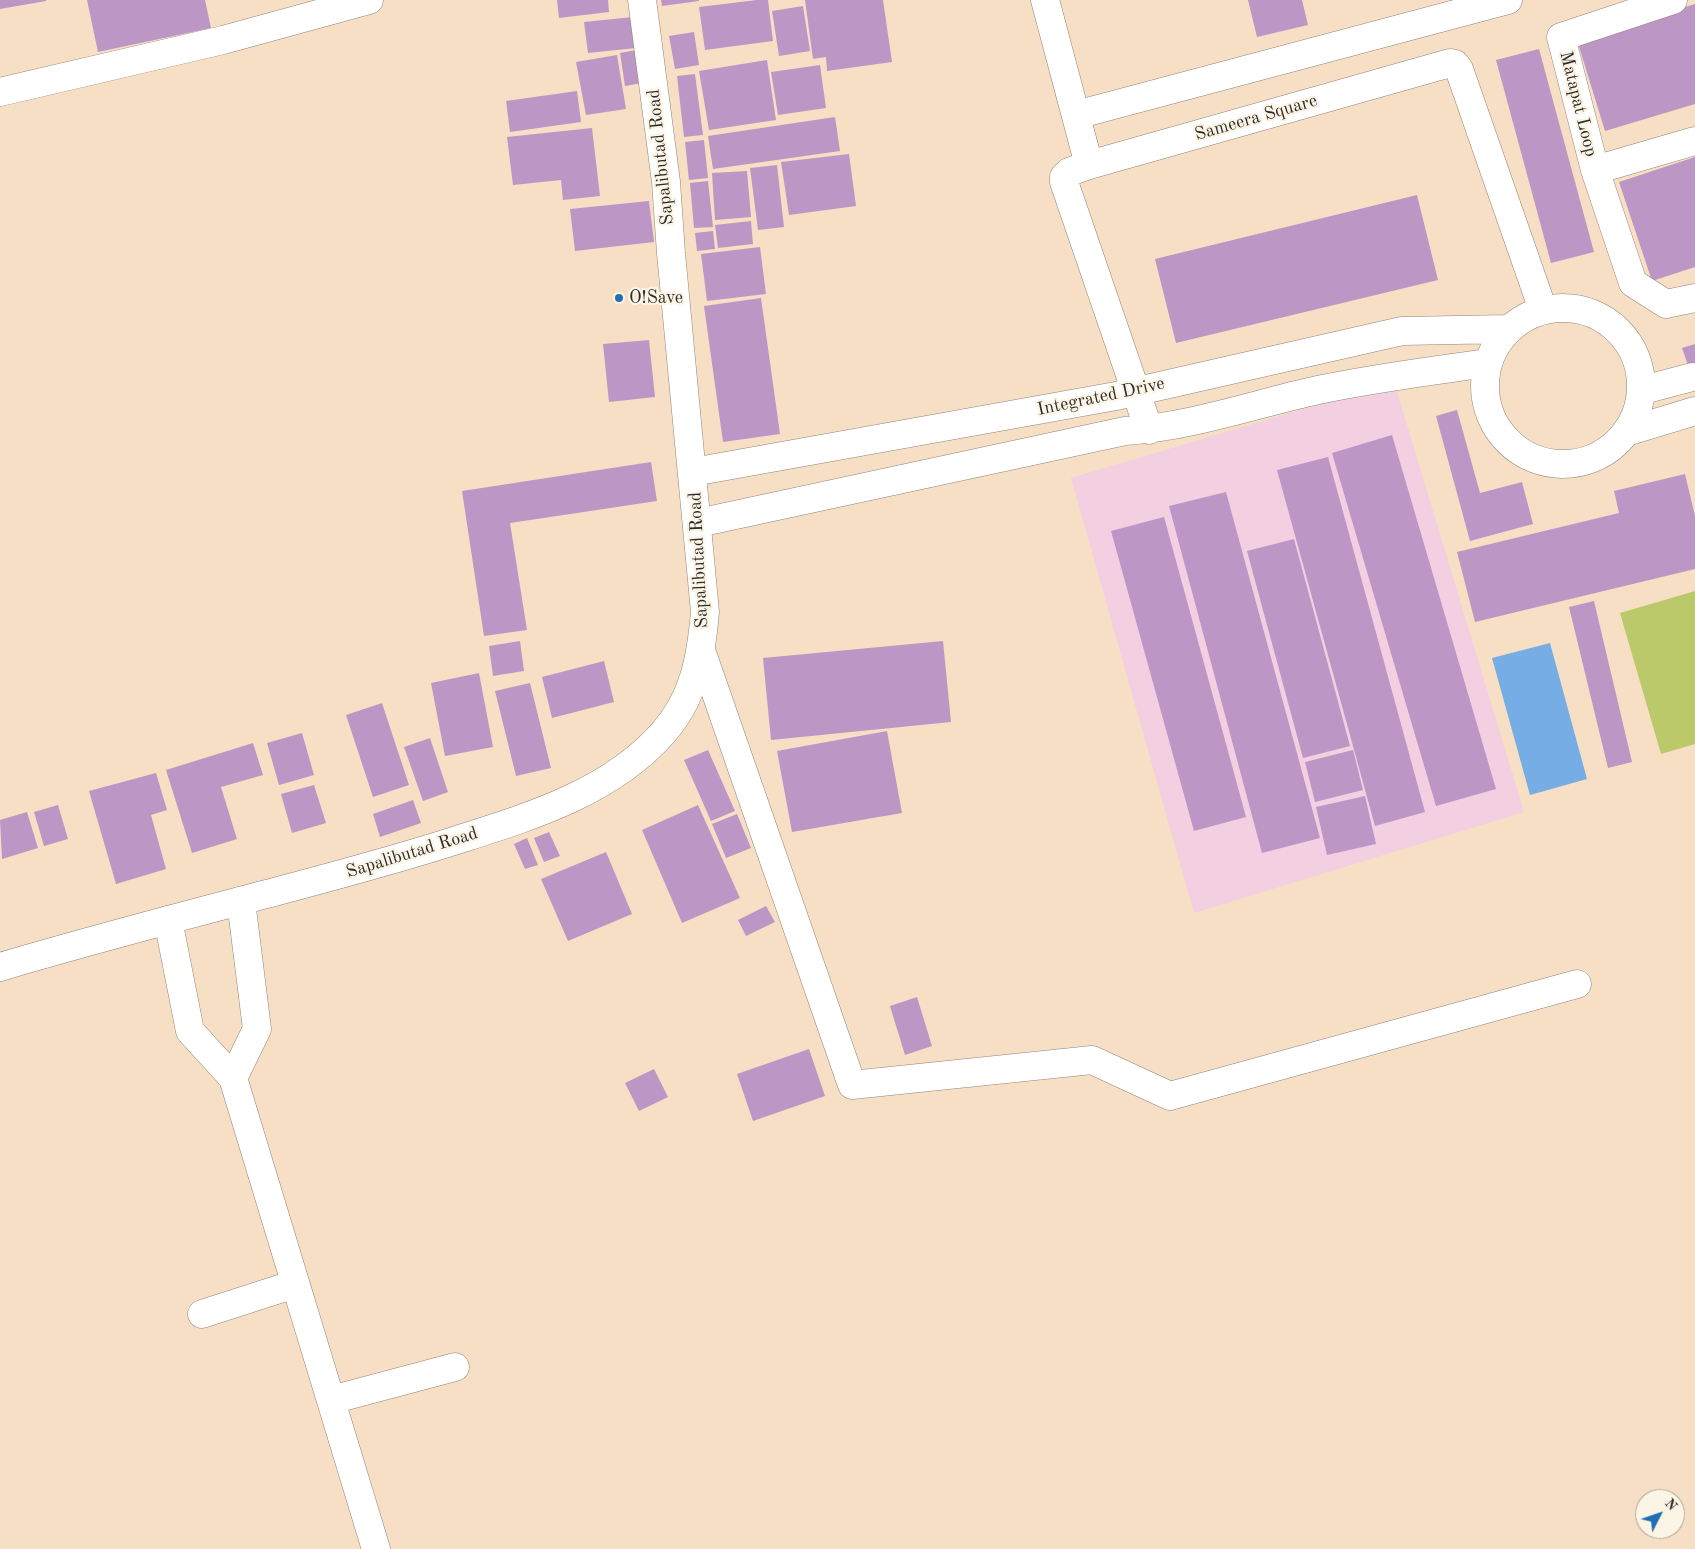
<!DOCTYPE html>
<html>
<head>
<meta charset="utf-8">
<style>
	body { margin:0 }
	#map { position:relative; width:1695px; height:1549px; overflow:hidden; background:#f6dfc4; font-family:"Old Standard TT",serif }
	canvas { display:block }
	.north { position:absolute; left:1635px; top:1489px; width:50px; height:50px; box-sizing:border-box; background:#fcf5e5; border:1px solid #a8a49b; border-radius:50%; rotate:49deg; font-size:14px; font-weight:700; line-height:20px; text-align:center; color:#2b2b2b }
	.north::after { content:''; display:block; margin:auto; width:18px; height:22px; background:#1f6fb2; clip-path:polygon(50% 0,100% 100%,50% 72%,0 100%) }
</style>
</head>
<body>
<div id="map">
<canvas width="1695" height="1549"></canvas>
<div class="north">N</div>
</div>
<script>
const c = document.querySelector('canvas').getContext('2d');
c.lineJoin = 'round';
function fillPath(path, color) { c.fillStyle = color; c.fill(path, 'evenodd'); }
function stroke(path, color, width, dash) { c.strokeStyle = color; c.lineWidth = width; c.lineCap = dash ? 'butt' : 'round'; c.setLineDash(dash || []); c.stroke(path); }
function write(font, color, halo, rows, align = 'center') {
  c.font = font + ' "Old Standard TT",serif'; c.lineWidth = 4.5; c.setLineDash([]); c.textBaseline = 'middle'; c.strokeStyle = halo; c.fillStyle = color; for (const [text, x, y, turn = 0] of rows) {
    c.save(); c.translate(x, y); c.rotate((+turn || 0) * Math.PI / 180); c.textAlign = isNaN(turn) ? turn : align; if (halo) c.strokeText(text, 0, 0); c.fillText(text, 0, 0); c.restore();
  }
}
fillPath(new Path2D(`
	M1394,382L1524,812L1194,913L1071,478Z`), '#f2cfe1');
fillPath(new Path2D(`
	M1695,591V744L1661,754L1620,613Z`), '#bcc96b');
fillPath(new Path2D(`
	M1550,643L1587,779L1530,795L1492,658Z`), '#75ade4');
fillPath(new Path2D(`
	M0,0H46V1L0,9Z
	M87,0H205L211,28L98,52Z
	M557,0H608L609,12L559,18Z
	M661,0H699V1L662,6Z
	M757,0H768L773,41L705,50L699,7Z
	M805,0H883L892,62L827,71L826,57L813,59Z
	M1248,0H1302L1308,25L1257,37Z
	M1695,4V104L1605,131L1577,40Z
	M803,6L810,51L779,56L772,11Z
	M633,17L636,48L588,53L584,22Z
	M694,32L699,65L675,69L669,36Z
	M1539,49L1594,252L1551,263L1496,60Z
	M636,50L642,83L625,86L620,53Z
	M617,55L626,109L586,115L576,62Z
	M767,60L776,120L709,130L699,71Z
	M820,65L826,108L778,115L771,72Z
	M695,74L703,135L684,137L677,76Z
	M577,91L581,122L510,132L506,101Z
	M835,117L840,151L713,169L708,136Z
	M592,128L600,196L563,200L561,180L513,185L507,137Z
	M704,140L708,178L689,180L685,142Z
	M849,154L856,206L789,215L781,162Z
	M1695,157V267L1652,281L1619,182Z
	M777,165L784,227L758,230L750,168Z
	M747,171L751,217L715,220L712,173Z
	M708,181L713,227L694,228L690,183Z
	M1417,195L1438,280L1176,343L1155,259Z
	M649,201L654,242L575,251L570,209Z
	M751,221L753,244L718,248L715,225Z
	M713,231L715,249L697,251L695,233Z
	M760,247L766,294L707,301L701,254Z
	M761,298L780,434L723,442L704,306Z
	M649,340L655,397L609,402L603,344Z
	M1695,344V385L1682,348Z
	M1457,410L1480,493L1522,482L1533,524L1470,541L1436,416Z
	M1392,435L1496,789L1436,806L1332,453Z
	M1328,457L1425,812L1375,826L1277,470Z
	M651,462L657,501L510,523L527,630L484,636L462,491Z
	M1685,474L1695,516V569L1475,622L1457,552L1619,513L1614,491Z
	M1226,492L1320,838L1262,853L1169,506Z
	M1164,517L1246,817L1194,831L1111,531Z
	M1294,539L1350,746L1303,758L1247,551Z
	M1594,601L1632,762L1608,768L1569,607Z
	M520,641L524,671L493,676L489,646Z
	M943,641L951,722L771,740L763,658Z
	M604,661L614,702L552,718L542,677Z
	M479,673L493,747L445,756L431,683Z
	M530,683L551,768L516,776L495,691Z
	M382,703L409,785L373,797L346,715Z
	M887,731L902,813L792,832L777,751Z
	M302,733L314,775L279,785L267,743Z
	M430,738L448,792L423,801L404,747Z
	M253,743L263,775L221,787L237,839L192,853L166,770Z
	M708,750L735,811L711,821L684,760Z
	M1353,750L1363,790L1315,802L1305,762Z
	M156,773L167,810L151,815L166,869L116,884L89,791Z
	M314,785L326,823L292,833L281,794Z
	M1365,796L1376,844L1327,855L1316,807Z
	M413,800L421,823L380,837L373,814Z
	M58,805L68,839L44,846L34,812Z
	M698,805L740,898L682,923L642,830Z
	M27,812L38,848L2,859L0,820Z
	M737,814L751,848L726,858L712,824Z
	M549,832L560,856L544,862L534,838Z
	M527,838L538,865L525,869L514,844Z
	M606,852L632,914L568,941L541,879Z
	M766,906L775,922L746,936L738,920Z
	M917,997L932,1046L905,1055L890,1006Z
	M809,1049L825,1096L753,1121L737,1074Z
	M654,1069L668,1097L639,1111L625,1083Z`), '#bc97c5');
const minor = new Path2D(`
	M1045,0L1089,165
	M1673,0L1561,37L1595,170L1633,283L1666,304L1695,298
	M0,92L223,40L369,0
	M1076,115L1508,0
	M1595,170L1695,141
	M1485 386a78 78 0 1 1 156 0a78 78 0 1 1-156 0Z
	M1643,390L1692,377
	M1149,430L1064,182V177L1069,172L1089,165L1450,63L1455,64L1459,69L1543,310
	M1629,431L1695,411
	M693,472L1116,396L1402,331L1508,329
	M698,523L1125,431C1191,427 1254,404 1318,390C1374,378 1431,371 1487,363
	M702,653L852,1085L1092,1060L1170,1096L1577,984
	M168,920L190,1031L233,1078L376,1549
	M233,1078L257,1029L241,901
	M202,1314L295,1284
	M331,1400L455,1367`);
const tertiary = new Path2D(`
	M0,967C97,938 195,913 293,887C349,872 405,857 460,839C532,816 611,792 663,733C694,698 701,658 705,612L671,253L666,182L642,0`);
stroke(minor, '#908578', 29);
stroke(tertiary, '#908578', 29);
stroke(minor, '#fff', 28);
stroke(tertiary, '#fff', 28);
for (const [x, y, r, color] of [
	[619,298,5,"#1f6fb2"]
]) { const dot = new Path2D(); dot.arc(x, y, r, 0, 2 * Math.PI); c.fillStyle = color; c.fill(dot); stroke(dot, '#fcf5e5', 2); }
write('18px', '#2b2b2b', '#fcf5e5', [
	["Matapat Loop",1578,104,76],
	["Sameera Square",1256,118,-16],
	["Sapalibutad Road",661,157,-96],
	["Integrated Drive",1101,397,-12],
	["Sapalibutad Road",699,560,-93],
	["Sapalibutad Road",412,853,-17]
]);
write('18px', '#2b2b2b', '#fcf5e5', [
	["O!Save",629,298]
], 'left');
</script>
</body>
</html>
